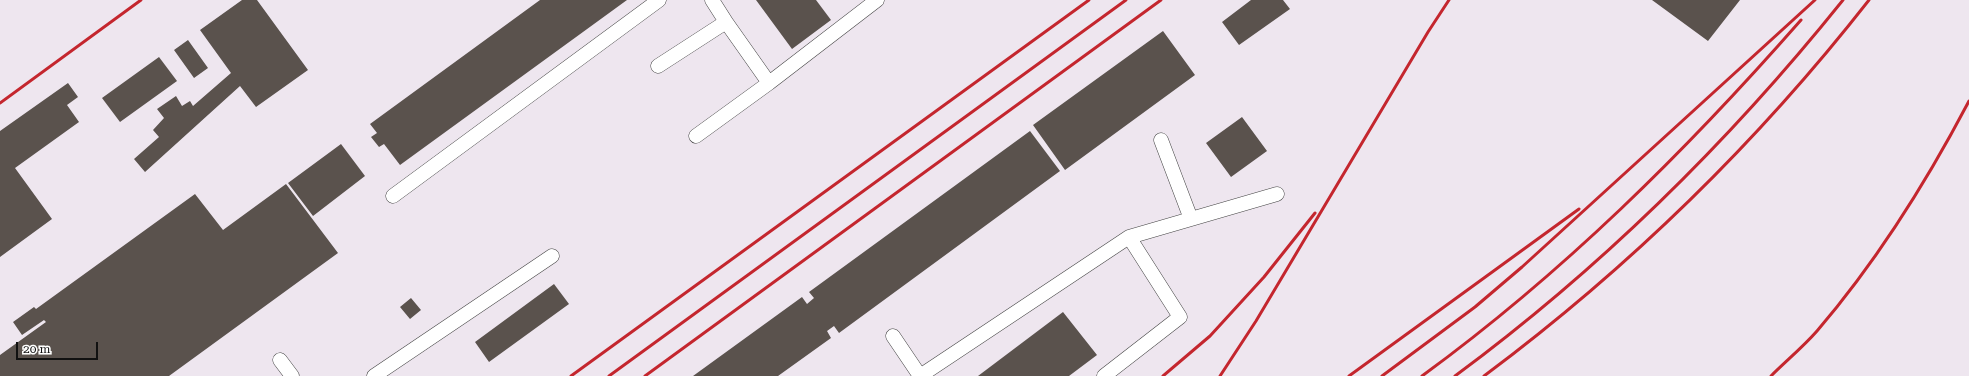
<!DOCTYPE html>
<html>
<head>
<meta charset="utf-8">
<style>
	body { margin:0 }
	#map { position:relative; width:1969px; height:376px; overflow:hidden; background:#fffdf5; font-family:"Roboto Serif",serif }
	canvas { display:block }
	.scale { position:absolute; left:16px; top:342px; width:82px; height:18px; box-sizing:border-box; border:2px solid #111; border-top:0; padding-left:5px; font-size:12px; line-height:14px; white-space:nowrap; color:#111; -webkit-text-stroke:3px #fff; paint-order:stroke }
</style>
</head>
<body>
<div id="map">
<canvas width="1969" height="376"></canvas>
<div class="scale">20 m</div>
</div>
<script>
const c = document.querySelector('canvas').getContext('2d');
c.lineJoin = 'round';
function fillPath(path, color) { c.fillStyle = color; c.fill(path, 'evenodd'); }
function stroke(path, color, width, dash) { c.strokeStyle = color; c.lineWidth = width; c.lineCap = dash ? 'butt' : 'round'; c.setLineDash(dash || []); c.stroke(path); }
fillPath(new Path2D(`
	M0,0H1969V376H0Z`), '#eee6ef');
fillPath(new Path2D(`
	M242,0H257L308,70L256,107L240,86L145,172L134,159L159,137L153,130L164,118L157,109L176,96L182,106L190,101L193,106L231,73L200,30Z
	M540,0H627L400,165L384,144L379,147L371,137L377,133L370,124Z
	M756,0H816L831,20L792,49Z
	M1251,0H1283L1290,9L1239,45L1222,22Z
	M1652,0H1740L1708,41Z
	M1163,31L1195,75L1065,170L1033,125Z
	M188,40L208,68L194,78L174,50Z
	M159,57L177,81L120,122L102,98Z
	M68,83L78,97L67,105L79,122L15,168L52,219L0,257V131Z
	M1242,117L1267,151L1231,177L1206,143Z
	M1030,131L1060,171L839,333L834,326L827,331L831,338L778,376H693L802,297L807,304L814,298L809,292Z
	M341,144L365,176L313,216L288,183Z
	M286,184L338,253L169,376H0V355L46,322L44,320L22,335L13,322L34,307L36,309L195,194L223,230Z
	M554,284L569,304L489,362L475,342Z
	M411,298L421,310L410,319L400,307Z
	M1063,312L1097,355L1069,376H978Z`), '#5a524d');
const lane = new Path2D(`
	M658,66L726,22L712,0
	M769,83L877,0
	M696,136L769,83L726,22
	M1161,140L1191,219
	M393,196L659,0
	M1129,237L1277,194
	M893,336L920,376
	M280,360L292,376
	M374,376L552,256
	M920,376L1129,237L1180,317L1104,376`);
stroke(lane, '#444', 15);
stroke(lane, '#fff', 14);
stroke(new Path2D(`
	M0,103L141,0
	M571,376L1089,0
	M609,376L1126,0
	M645,376L1161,0
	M1163,376L1210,336L1264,277L1315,213
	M1220,376L1256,321L1428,32L1449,0
	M1349,376L1579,209
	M1382,376L1475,307L1522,267L1815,0
	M1422,376C1563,273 1686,151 1801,20
	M1455,376C1601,268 1729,142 1843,0
	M1484,376C1630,267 1757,143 1869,0
	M1771,376C1786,361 1803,347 1817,331C1877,261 1926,183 1969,101`), '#c4262e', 3);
</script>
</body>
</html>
